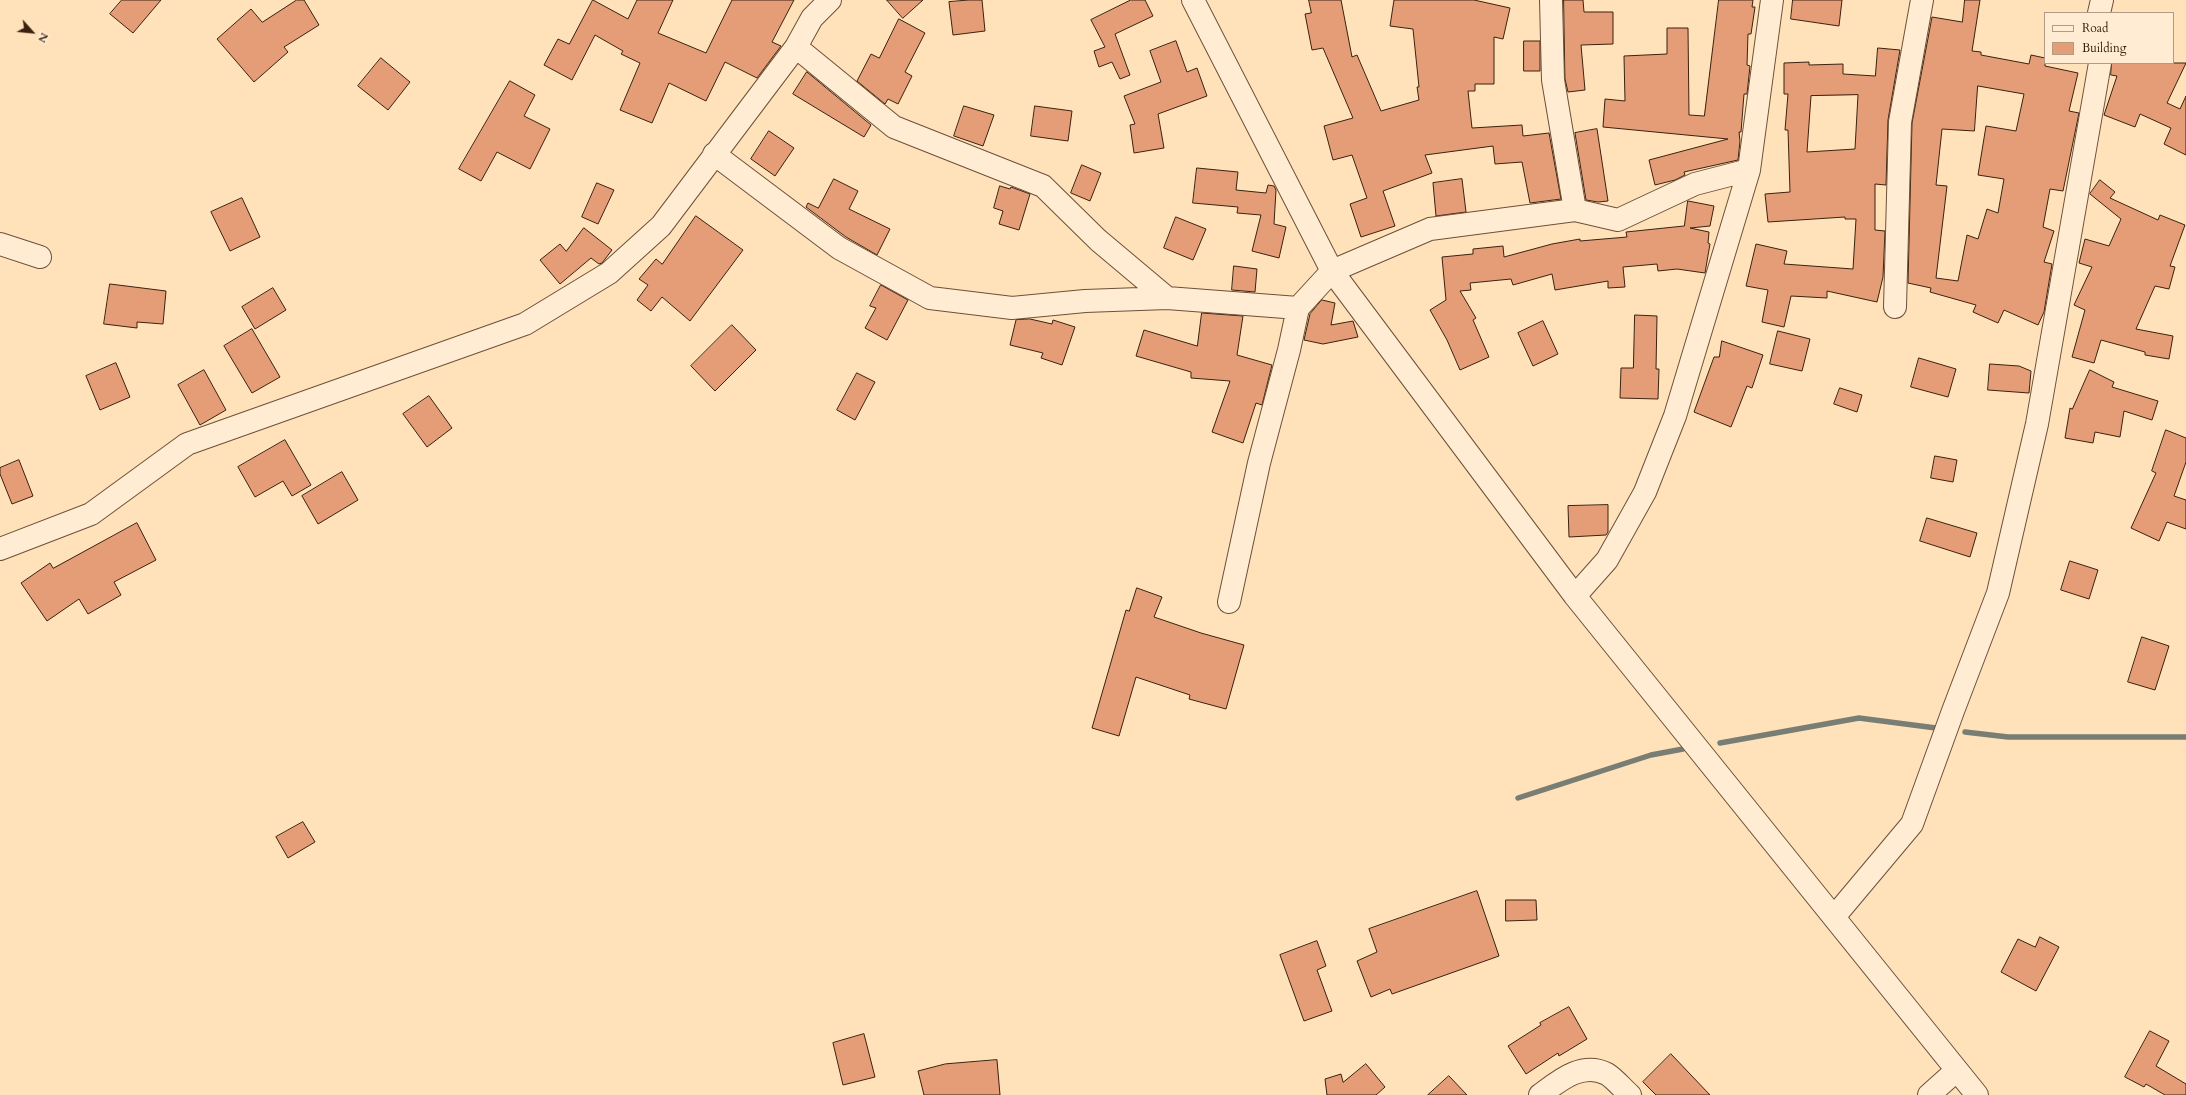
<!DOCTYPE html>
<html>
<head>
<meta charset="utf-8">
<style>
	body { margin:0 }
	#map { position:relative; width:2186px; height:1095px; overflow:hidden; background:#ffe2b9; font-family:Cardo,serif }
	canvas { display:block }
	.legend { position:absolute; left:2044px; top:12px; width:130px; height:52px; box-sizing:border-box; background:#ffecd2; border:1px solid #b19b84; margin:0; padding:5px 7px; list-style:none; font-size:12px; color:#3b210f }
	.legend li { display:flex; align-items:center; gap:8px; height:20px }
	.legend b { width:20px; border:1px solid #b19b84 }
	.north { position:absolute; left:12px; top:12px; width:40px; height:40px; -webkit-text-stroke:3px #ffecd2; paint-order:stroke; rotate:117deg; font-size:11px; font-weight:700; line-height:16px; text-align:center; color:#3b210f }
	.north::after { content:''; display:block; margin:auto; width:14px; height:18px; background:#3b210f; clip-path:polygon(50% 0,100% 100%,50% 72%,0 100%) }
</style>
</head>
<body>
<div id="map">
<canvas width="2186" height="1095"></canvas>
<ul class="legend">
<li><b style="height:5px;background:#ffecd2"></b>Road</li>
<li><b style="height:11px;background:#e59d78"></b>Building</li>
</ul>
<div class="north">N</div>
</div>
<script>
const c = document.querySelector('canvas').getContext('2d');
c.lineJoin = 'round';
function stroke(path, color, width, dash) { c.strokeStyle = color; c.lineWidth = width; c.lineCap = dash ? 'butt' : 'round'; c.setLineDash(dash || []); c.stroke(path); }
function fillPath(path, color) { c.fillStyle = color; c.fill(path, 'evenodd'); }
stroke(new Path2D(`
	M1965,732L2008,737H2186
	M1720,743L1859,718L1936,728
	M1518,798L1651,755L1683,749`), '#797e74', 5.5);
const building = new Path2D(`
	M122,0H161L133,33L110,14Z
	M297,0H304L319,25L284,47L288,52L254,82L217,39L251,9L262,22Z
	M593,0L628,19L637,0H673L658,33L706,53L732,0H794L772,42L781,46L757,78L725,62L706,101L669,83L652,123L620,110L640,63L621,54L623,51L595,35L572,80L544,65L558,39L569,44Z
	M887,0H923L903,18Z
	M969,0H982L985,31L953,35L949,2Z
	M1131,0H1145L1153,16L1115,34L1130,75L1120,79L1112,62L1099,67L1094,51L1105,47L1091,20Z
	M1309,0H1341L1352,57L1357,55L1381,111L1419,100L1417,87H1419L1413,29L1390,26L1394,0H1474L1510,8L1503,39L1494,37V84H1475V91H1468L1472,128L1522,125L1523,136L1549,133L1561,199L1530,203L1522,162L1495,164L1493,146L1425,155L1432,173L1383,191L1395,226L1361,237L1350,204L1367,198L1352,155L1333,160L1324,126L1353,118L1323,48L1312,50L1305,14L1311,13Z
	M1564,0H1583L1584,12H1613V44L1581,45L1585,90L1568,92L1565,79Z
	M1719,0H1753L1752,7H1755L1751,34H1748L1747,65L1750,66L1747,94H1744L1741,132H1739L1740,141L1738,160L1684,172L1685,175L1675,180L1655,185L1649,160L1728,139L1603,127L1605,99L1625,101L1624,56L1667,54V28H1688L1689,115L1704,116Z
	M1793,0H1842L1839,26L1791,19Z
	M1965,0H1980L1972,51L1981,52V55L2029,64L2031,55L2045,58V66L2078,73L2069,111L2079,113L2063,191L2050,189L2043,227L2054,231L2044,262L2052,264L2044,312L2038,325L2004,310L1998,323L1973,312L1976,305L1930,292L1931,288L1908,283L1912,123L1932,17L1962,22ZM1978,86L2024,94L2016,131L1986,126L1978,175L2004,179L1998,213L1987,209L1978,239L1967,235L1958,281L1936,278L1947,186L1936,185L1942,129L1974,131Z
	M899,19L925,33L905,72L912,76L898,104L888,99L885,104L857,81L871,54L879,58Z
	M1176,41L1187,72L1197,68L1207,96L1158,114L1164,148L1134,153L1130,125L1135,124L1124,96L1161,82L1150,51Z
	M1524,41H1540V71H1524Z
	M1878,48L1900,50L1888,120L1886,185L1875,184V230L1885,231L1883,277L1877,302L1827,291V298L1791,296L1784,327L1762,322L1768,290L1746,286L1756,244L1787,251L1784,264L1853,269L1856,219H1845V217L1768,222L1765,194L1790,192L1788,130H1785L1788,94H1784V63L1809,62V65L1843,64V74L1875,76ZM1858,95L1855,149L1807,152L1811,96Z
	M381,58L410,82L388,110L358,86Z
	M2112,63H2186L2167,103L2180,109L2186,96V155L2164,144L2171,128L2140,114L2135,127L2104,115L2117,76L2111,75Z
	M807,72L871,125L864,137L793,94Z
	M510,81L535,95L524,116L550,129L530,169L497,152L481,181L459,169Z
	M964,106L994,115L983,146L954,136Z
	M1035,106L1072,111L1068,141L1031,136Z
	M1597,129L1608,201L1598,202L1586,200L1575,133Z
	M769,131L794,148L775,176L751,159Z
	M1082,165L1101,173L1090,201L1071,193Z
	M1197,168L1238,172L1236,190L1266,193L1268,185L1274,186L1276,190L1274,224L1286,227L1279,258L1252,251L1261,215L1237,213L1238,207L1193,203Z
	M834,179L858,191L849,209L890,229L877,255L846,237L806,207L808,203L818,208Z
	M1462,179L1466,212L1436,216L1433,183Z
	M2100,180L2115,192L2110,198L2158,220L2160,215L2185,225L2170,266L2175,267L2169,289L2155,286L2136,329L2173,336L2169,359L2145,355V352L2101,340L2094,363L2072,357L2085,310L2074,305L2092,267L2079,263L2085,239L2109,246L2121,219L2090,194Z
	M597,183L614,190L598,224L582,217Z
	M1000,186L1010,189L1011,187L1030,194L1019,230L999,224L1003,211L994,208Z
	M242,198L260,237L230,251L211,212Z
	M1688,201L1714,206L1710,226L1690,228L1709,232L1708,243L1710,244L1705,273L1677,269L1658,271L1657,264L1623,267L1625,287L1608,288V281L1555,290L1552,274L1513,285L1511,279L1470,283L1471,290L1460,291L1476,318L1473,320L1489,357L1460,370L1447,340L1430,310L1446,300L1442,257L1473,254V249L1503,246L1504,257L1552,244L1580,239V241L1627,237L1626,232L1684,226Z
	M696,216L743,250L690,321L662,297L651,311L637,300L648,285L639,279L656,259L662,264Z
	M1176,217L1206,229L1193,260L1164,248Z
	M584,228L612,250L602,263L599,264L591,258L560,284L540,260L560,244L566,251Z
	M1234,266L1257,269L1255,292L1232,290Z
	M110,284L166,291L163,324L137,322V328L104,324Z
	M881,285L908,300L887,340L865,328L876,308L870,306Z
	M273,288L286,310L255,329L242,307Z
	M1322,300L1335,303L1331,325L1353,321L1358,337L1323,344L1304,340L1310,314Z
	M1202,313L1243,316L1237,355L1272,365L1262,405L1256,403L1243,443L1212,432L1230,381L1191,378V372L1136,356L1144,330L1197,346Z
	M1635,315L1657,316L1656,369H1659L1658,399L1620,398L1621,368H1633Z
	M1030,319L1052,324L1053,320L1075,327L1062,365L1041,358L1043,353L1010,345L1016,320Z
	M1543,321L1558,354L1533,366L1518,333Z
	M732,325L756,350L715,391L691,366Z
	M252,329L280,377L252,393L224,346Z
	M1778,331L1810,339L1802,371L1770,364Z
	M1722,341L1763,355L1752,388L1747,386L1731,427L1694,412L1714,357H1719Z
	M1919,358L1956,369L1948,397L1911,387Z
	M116,363L130,397L100,410L86,376Z
	M1990,364L2019,366L2031,371L2029,393L1988,390Z
	M204,370L226,410L200,425L178,385Z
	M2090,370L2114,382L2112,387L2158,401L2152,420L2124,411L2120,437L2095,432L2093,443L2065,438L2070,408L2072,409Z
	M857,373L875,382L855,420L837,410Z
	M1840,388L1862,395L1857,412L1834,404Z
	M429,396L452,428L427,447L403,414Z
	M2166,430L2186,438V462L2174,496L2186,500V529L2167,522L2159,541L2131,528L2156,473L2152,471Z
	M285,440L311,485L292,496L283,481L255,497L238,467Z
	M1935,456L1957,460L1953,482L1931,478Z
	M19,460L33,496L12,504L0,474V468Z
	M342,472L358,500L318,524L302,496Z
	M1608,505V532L1606,535L1569,537L1568,506Z
	M1927,518L1977,533L1970,557L1920,541Z
	M137,523L156,560L114,582L121,595L88,614L79,599L47,621L21,583L50,563L53,568Z
	M2070,561L2098,570L2089,599L2061,590Z
	M1137,588L1162,597L1154,617L1201,633L1244,645L1226,709L1189,699L1190,695L1136,677L1119,736L1092,728L1126,610L1129,611Z
	M2142,637L2169,646L2155,690L2128,682Z
	M303,822L315,842L288,858L276,837Z
	M1477,891L1499,956L1392,994L1390,989L1371,997L1357,961L1377,952L1369,929Z
	M1506,900H1536L1537,920L1506,921Z
	M2040,937L2059,947L2036,991L2001,972L2018,939L2035,947Z
	M1317,941L1326,966L1317,970L1332,1011L1304,1021L1280,955Z
	M1569,1007L1587,1039L1559,1056L1558,1053L1526,1074L1508,1046L1541,1025L1540,1023Z
	M2150,1031L2169,1041L2156,1066L2186,1084V1095H2165L2146,1084L2144,1087L2125,1077Z
	M864,1034L875,1077L843,1085L833,1043Z
	M1671,1054L1710,1095H1656L1643,1082Z
	M997,1060L1000,1095H924L918,1071L945,1064Z
	M1366,1064L1385,1087L1376,1095H1327L1325,1079L1341,1074L1343,1082Z
	M1449,1076L1467,1095H1428Z`);
fillPath(building, '#e59d78');
stroke(building, '#3b210f', 1);
const street = new Path2D(`
	M1193,0L1332,271L1575,596L1977,1095
	M1551,0L1553,80L1575,210
	M2099,13L2102,0
	M796,47L894,127L1043,186L1098,240L1167,298
	M714,154L839,248L930,298L1012,308L1085,301L1167,298L1298,308
	M0,244L40,257
	M1895,307L1900,122L1922,0
	M0,549L91,514L187,444L525,324L609,273L661,226L796,47L812,18L830,0
	M1575,596L1607,560L1645,492L1675,416L1749,170L1772,0
	M1229,602L1259,463L1289,350L1298,308L1332,271L1430,229L1575,210L1618,220L1695,184L1749,170
	M1834,917L1912,824L1953,711L1998,593L2037,424L2100,63
	M1540,1095C1559,1081 1582,1061 1607,1074C1615,1079 1623,1089 1630,1095
	M1929,1095L1957,1070`);
stroke(street, '#6c513a', 24);
stroke(street, '#ffecd2', 22);
</script>
</body>
</html>
